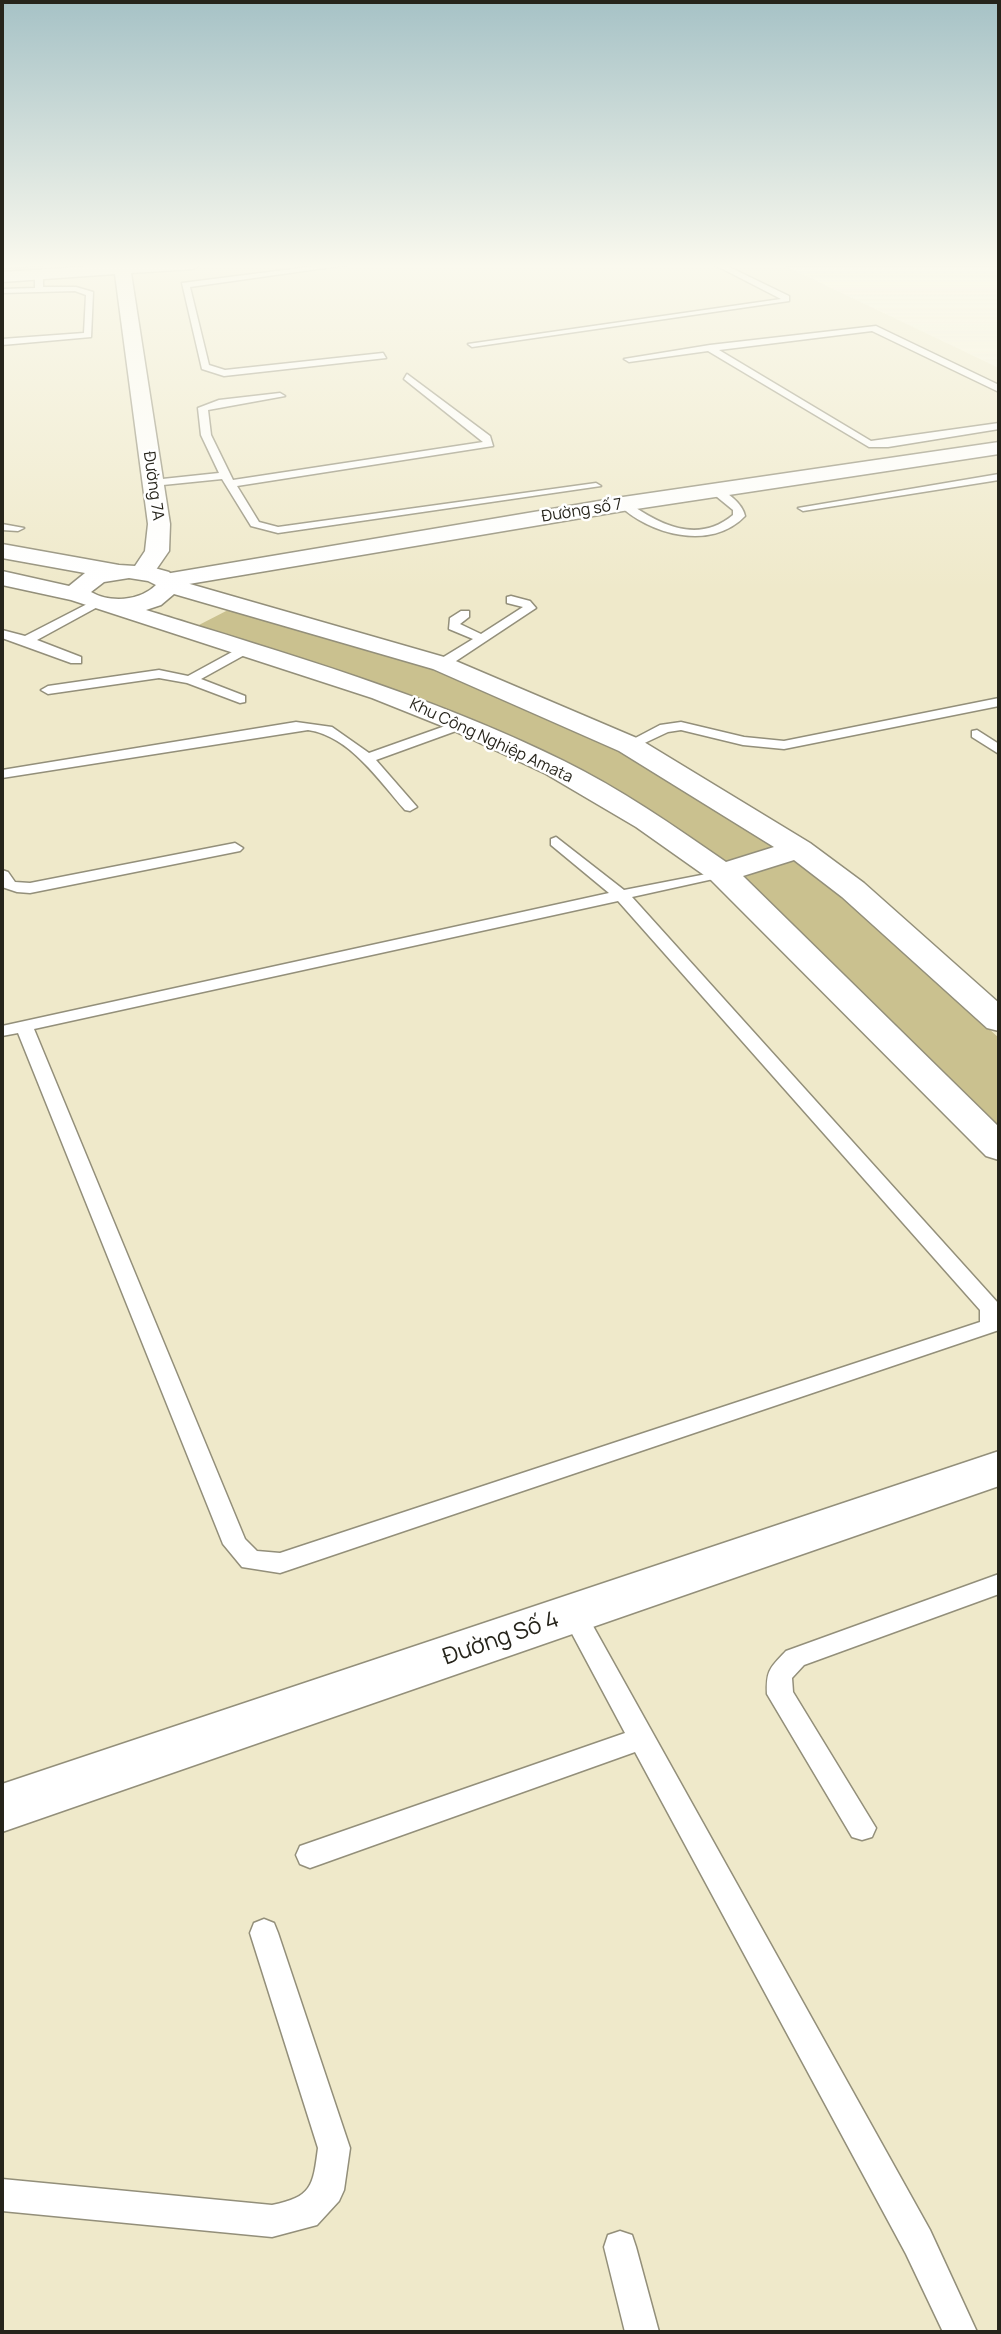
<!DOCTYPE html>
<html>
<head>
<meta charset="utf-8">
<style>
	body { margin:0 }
	#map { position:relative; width:1001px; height:2334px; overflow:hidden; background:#f5f1da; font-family:Manrope,sans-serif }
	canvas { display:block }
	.frame { position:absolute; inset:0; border:4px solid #26241b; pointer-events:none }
</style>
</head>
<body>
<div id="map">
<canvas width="1001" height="2334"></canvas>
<div class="frame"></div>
</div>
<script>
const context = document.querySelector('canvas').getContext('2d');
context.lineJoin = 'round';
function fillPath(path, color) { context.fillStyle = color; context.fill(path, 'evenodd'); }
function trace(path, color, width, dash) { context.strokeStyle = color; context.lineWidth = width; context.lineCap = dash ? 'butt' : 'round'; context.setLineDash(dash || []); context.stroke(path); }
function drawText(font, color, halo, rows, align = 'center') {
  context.font = font + ' Manrope,sans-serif'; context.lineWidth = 5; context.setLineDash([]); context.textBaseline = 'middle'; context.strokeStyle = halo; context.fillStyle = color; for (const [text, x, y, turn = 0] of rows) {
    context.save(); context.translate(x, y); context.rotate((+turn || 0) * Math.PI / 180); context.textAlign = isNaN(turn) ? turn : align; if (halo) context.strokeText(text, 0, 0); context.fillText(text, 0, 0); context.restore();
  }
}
fillPath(new Path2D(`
	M2,264h779l218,104v1964h-997z`), '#efe9ca');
fillPath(new Path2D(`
	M232,608l203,60 184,81 163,100 -53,16 -257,-145 -84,-32 -193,-61z
	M792,857l48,37 159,144v90l-260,-255z`), '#cac18f');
const service = new Path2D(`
	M2,264h56l-56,4z
	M332,264h21l-163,23 19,78 16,5 158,-17 3,5 -162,18 -22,-7 -20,-86z
	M713,264h10l66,32v5l-317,46 -4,-3 313,-45z
	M39,275l4,2v10h33l17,5 -2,45 -89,8v-6l82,-6 2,-38 -11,-4 -73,2v-4l33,-1v-11z
	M876,326l123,59v7l-127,-61 -153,19 152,91 128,-18v6l-111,18h-19l-161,-96 -79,11 -5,-3 86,-14z
	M407,374l83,62 3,10 -256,40 22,36 19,5 318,-44 5,3 -323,47 -27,-7 -29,-47 -69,7 -5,-3 5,-3 66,-7 -18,-38 -3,-27 21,-8 61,-7 5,3 -77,14 3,25 22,45 250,-38 -79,-63z
	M999,474v6l-196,31 -5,-3z
	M711,488c13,-1 32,16 34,28 -34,36 -97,18 -127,-12l9,-2c32,22 70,43 106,13v-5l-22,-18z
	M2,524l22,4 -6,3 -16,-1z
	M511,596l19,5 6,7 -89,59h-10v-6l36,-22 -24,-10 1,-11 11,-7h8v6l-9,7 21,10 42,-27 -16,-4v-6z
	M93,601l10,3 -66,36 44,17v6h-10l-69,-25v-8l23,6z
	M243,646l6,4 -1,3 -47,26 44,17v6l-5,1 -53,-20 -28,-5 -111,16 -7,-4 7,-4 111,-16 29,6z
	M999,698v8l-215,43 -41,-4 -62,-15 -13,2 -34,16 -12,-3 38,-20 21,-3 63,15 40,4z
	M462,720l7,4 -2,3 -91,33 41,47 -7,4 -5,-1c-26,-29 -55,-74 -97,-80l-306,48v-8l294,-48 36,5 37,26z
	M977,730l22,14v10l-27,-17v-6z
	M556,837l68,53 103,-20v6l-95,21 366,406 1,27 -719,243 -38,-6 -19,-23 -205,-511 -16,3v-10l607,-133 -58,-48v-6zM618,901l362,409v12l-700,231 -23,-2 -12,-12 -211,-510z
	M235,843l8,5 -3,3 -210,42 -13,-1 -15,-5v-17l6,2 7,10 15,1z
	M999,1574v20l-195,71 -12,13 1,14 83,136 -4,9 -10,3 -10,-3 -85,-143c-1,-24 3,-26 19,-43z
	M574,1605l9,3 347,622 47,102h-34l-37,-78 -271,-502 -325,116 -10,-4 -4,-9 4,-9 325,-113 -63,-118 3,-7z
	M264,1919l10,4 4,10 72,215 -6,42 -5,11 -22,24 -45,12 -270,-26v-32l270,26c40,-8 41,-19 46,-57l-68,-215 4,-10z
	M620,2231l12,4 4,12 23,85h-34l-21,-85 4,-12z`);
const minor = new Path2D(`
	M127,264h74l-8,5 -62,4 39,251 -1,27 -18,26h-16l-4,-5 14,-21 3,-27 -33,-250 -113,8v-10z
	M999,442v12l-376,57 -458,77 -8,-2 -4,-5 4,-5 8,-2 458,-77z
	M999,1451v35l-997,346v-48z`);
const tertiary = new Path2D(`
	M2,544l117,21 32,2 18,5 7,8 275,79 188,80 171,104 54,40 135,120v28l-12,-3 -145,-131 -48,-37 -51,16 256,251v33l-13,-4 -275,-276 -75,-53 -90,-53 -94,-44 -80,-32 -301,-98 -69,-15v-14l67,15 16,-13 -83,-15zM129,578l19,3 8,4c-16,16 -46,18 -65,7l13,-10zM174,594l259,75 186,82 155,96 -48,15c-52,-36 -105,-73 -162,-101 -134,-66 -276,-107 -418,-151l15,-5z`);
trace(service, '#938f7a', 3);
trace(minor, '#938f7a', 3);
trace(tertiary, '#938f7a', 3);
fillPath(service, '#fff');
fillPath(minor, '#fff');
fillPath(tertiary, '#fff');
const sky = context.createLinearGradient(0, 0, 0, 591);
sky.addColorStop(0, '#a6c2c6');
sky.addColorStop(0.45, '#faf9ee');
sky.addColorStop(1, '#faf9ee00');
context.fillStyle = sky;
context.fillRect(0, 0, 1001, 591);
drawText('16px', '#26241b', '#fff', [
	["Đường 7A",153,486,82],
	["Đường số 7",582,511,-9],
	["Khu Công Nghiệp Amata",491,741,25]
]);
drawText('23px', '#26241b', '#fff', [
	["Đường Số 4",501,1639,-19]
]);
</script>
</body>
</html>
